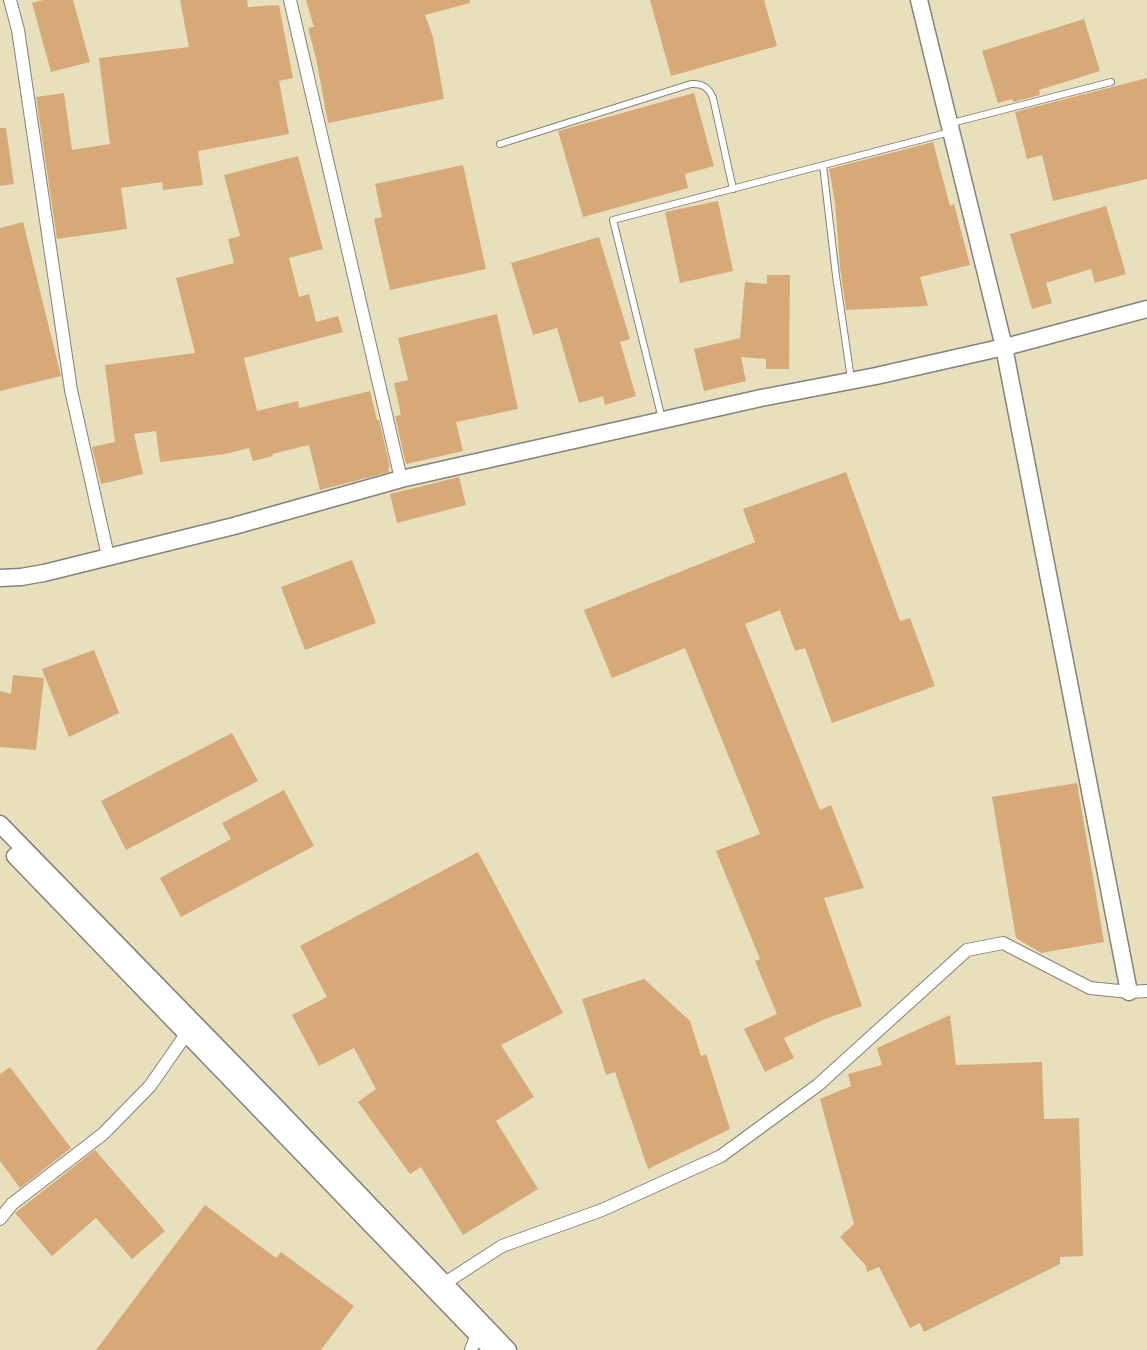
<!DOCTYPE html>
<html>
<head>
<meta charset="utf-8">
<style>
	body { margin:0 }
	canvas { display:block; background:#e8e0bd }
</style>
</head>
<body>
<canvas width="1147" height="1350"></canvas>
<script>
const context = document.querySelector('canvas').getContext('2d');
context.lineJoin = 'round';
function fillPath(path, color) { context.fillStyle = color; context.fill(path, 'evenodd'); }
function trace(path, color, width, dash) { context.strokeStyle = color; context.lineWidth = width; context.lineCap = dash ? 'butt' : 'round'; context.setLineDash(dash || []); context.stroke(path); }
fillPath(new Path2D(`
	M43,0h30l17,62 -39,10 -19,-69z
	M180,0h67l1,7 31,-2 14,73 -14,3 10,53 -91,17 5,34 -40,5 -1,-8 -41,6 6,41 -70,10 -21,-142 28,-4 8,57 38,-6 -11,-86 90,-11z
	M306,0h164v3l-45,12 8,22 11,62 -116,24 -12,-65 -8,-30 6,-1z
	M650,0h114l13,46 -106,30z
	M1084,19l16,52 -61,19 1,5 -27,7 -1,-3 -14,4 -16,-52z
	M1147,78v101l-94,22 -11,-46 -15,4 -12,-47z
	M694,93l20,73 -29,8 3,14 -105,29 -25,-86z
	M0,128h6l8,56 -14,2z
	M933,142l17,64 4,-2 16,61 -50,12 8,29 -82,4 -6,-44 -5,-64 -6,-33z
	M298,156l25,93 -34,9 10,39 10,-3 7,28 22,-6 5,16 -99,26 13,53 41,-10 1,7 71,-17 7,29h2l11,47 -2,1 1,4 -69,18 -11,-45 -37,9 1,2 -20,5 -4,-13 -24,6 -65,8 -4,-31 -22,3 9,40 -42,10 -9,-37 23,-5 -10,-77 90,-12 -19,-75 58,-15 -6,-24 12,-3 -16,-61z
	M463,165l23,104 -96,21 -16,-71 8,-2 -7,-33z
	M718,201l15,70 -53,12 -15,-71z
	M1106,206l20,68 -31,9 -4,-14 -45,14 6,20 -20,6 -22,-75z
	M23,222l38,154 -61,15v-163z
	M599,237l31,102 -10,3 16,54 -31,9 -2,-9 -24,7 -22,-75 -24,7 -22,-72z
	M767,275h23l-1,94h-23v-10l-25,-2 5,24 -42,10 -10,-42 46,-11 5,-56 22,2z
	M497,314l21,95 -62,13 7,29 -57,13 -11,-48 6,-1 -7,-32 14,-3 -10,-42z
	M846,472l54,149 10,-3 25,68 -103,37 -27,-75 -10,3 -15,-41 -35,14 75,186 11,-5 33,83 -40,10 38,108 -37,13 -41,19 10,20 -29,14 -21,-43 33,-15 -22,-53 5,-2 -44,-108 44,-17 -75,-186 -73,30 -28,-68 171,-68 -12,-33z
	M459,477l7,28 -69,18 -7,-29z
	M352,560l24,63 -71,27 -24,-63z
	M94,650l25,63 -50,24 -27,-68z
	M13,675l31,3 -8,72 -36,-3v-56l11,3z
	M232,733l26,48 -132,69 -25,-49z
	M1077,783l27,159 -63,11 -25,-15 -24,-141z
	M284,790l30,56 -133,71 -21,-39 71,-39 -9,-16z
	M478,852l85,161 -62,32 33,52 -38,24 42,68 -75,46 -42,-68 -11,7 -52,-72 18,-13 -22,-41 -35,18 -27,-51 35,-18 -27,-51z
	M644,979l46,42 11,35 5,-2 24,75 -82,40 -33,-97 -9,3 -24,-76z
	M950,1015l6,50 86,-3 2,57 35,-1 4,138 -23,1v7l-136,68 -4,-9 -10,5 -31,-61 -12,5 -1,-6 -26,-29 14,-13 -34,-125 31,-13 -3,-12 34,-9 -5,-17z
	M10,1067l61,81 -51,40 -20,-27v-87z
	M95,1150l70,81 -33,28 -36,-41 -44,38 -37,-43z
	M205,1205l71,53 5,-6 73,54 -33,44h-225z`), '#d7a878');
const lane = new Path2D(`
	M952,123l159,-41
	M500,144l191,-60c12,-1 18,4 22,14l20,91
	M823,165l13,111 15,103
	M662,419l-49,-199 337,-88`);
const street = new Path2D(`
	M10,0l8,30 53,360 37,166
	M290,0l111,479
	M0,1219l12,-15 91,-70 47,-48 37,-53
	M445,1283l57,-37 100,-36 119,-54 97,-71 149,-135 36,-7 87,45 39,4 18,-1
	M471,1350l8,-21`);
const secondary = new Path2D(`
	M919,0l85,347 125,645
	M0,578l21,-1 23,-4 190,-47 167,-47 360,-81 115,-22 137,-31 134,-36
	M0,824l275,282 233,244
	M15,856l477,494`);
trace(lane, '#85817c', 8);
trace(street, '#85817c', 14);
trace(secondary, '#85817c', 19);
trace(lane, '#fff', 6);
trace(street, '#fff', 12);
trace(secondary, '#fff', 16);
</script>
</body>
</html>
